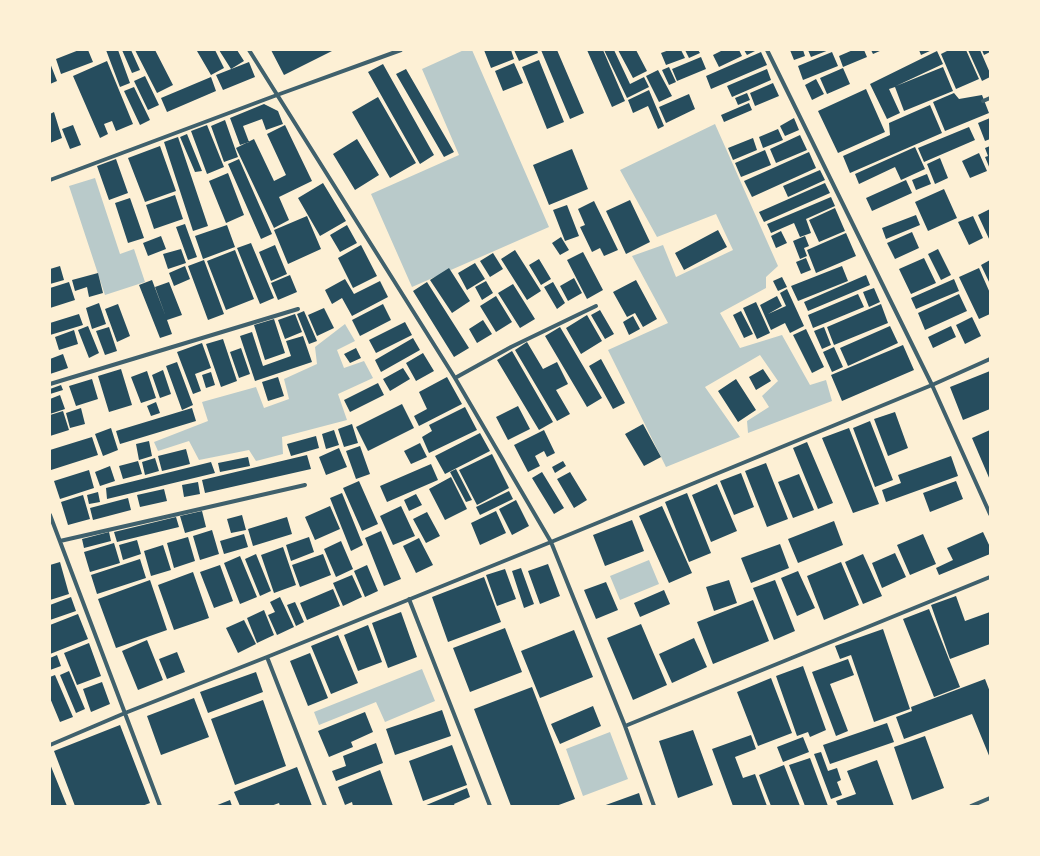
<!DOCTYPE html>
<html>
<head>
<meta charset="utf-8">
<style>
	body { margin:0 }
	#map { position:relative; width:1040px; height:856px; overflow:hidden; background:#fdf0d5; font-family:Roboto,sans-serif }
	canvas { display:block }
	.frame { position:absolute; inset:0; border:51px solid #fdf0d5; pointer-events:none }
</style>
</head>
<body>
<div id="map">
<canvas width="1040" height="856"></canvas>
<div class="frame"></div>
</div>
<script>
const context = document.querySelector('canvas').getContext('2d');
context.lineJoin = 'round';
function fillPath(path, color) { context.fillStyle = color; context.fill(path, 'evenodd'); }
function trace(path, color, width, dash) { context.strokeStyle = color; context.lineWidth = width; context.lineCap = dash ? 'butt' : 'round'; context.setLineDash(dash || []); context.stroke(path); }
fillPath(new Path2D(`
	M464,50h8l77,177 -137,60 -41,-93 88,-39 -37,-86z
	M715,124l63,142 -12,11v11l-46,25 20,35 42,-13 28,50 16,-5 6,21 -84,32 -1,-12 22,-14 -7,-11 16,-15 -18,-26 -55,32 35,50 -74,30 -58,-117 60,-27 -36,-67 31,-11 13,32 57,-27 -17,-36 -59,23 -37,-67z
	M95,178l25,76 14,-5 11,33 -40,13 -36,-109z
	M345,324l10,17 -18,9 7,18 20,-7 9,17 -35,16 9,26 -65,17 1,17 -27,7 -7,-11 -50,10 -10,-19 -31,10 -4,-9 54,-21 -6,-19 54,-15 8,21 25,-9 -5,-20 33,-15 -2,-17z
	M649,560l10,24 -39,16 -10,-24z
	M422,669l13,32 -50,21 -9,-20 -57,23 -5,-13z
	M610,732l18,47 -45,17 -17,-47z`), '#b9caca');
fillPath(new Path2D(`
	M79,50h9l5,12 -32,12 -5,-15z
	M106,50h12l12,33 -10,4z
	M122,50h9l9,20 -8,3z
	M135,50h20l18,35 -16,8z
	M199,50h16l9,18 -13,7 -14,-24z
	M219,50h18l7,11 -13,8z
	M271,50h63l-50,25z
	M484,50h27l3,9 -23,9z
	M514,50h23l1,3 -19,8z
	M541,50h16l27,63 -14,6z
	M587,50h16l22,51 -13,6z
	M604,50h10l16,34 14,-7 5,10 -22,11z
	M618,50h18l11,21 -14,7z
	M669,50h12l4,8 -19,7 -5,-12z
	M685,50h13l2,3 -11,5z
	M723,50h16l3,6 -23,11 -6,-12z
	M744,50h13l-10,5z
	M790,50h13l2,6 -11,4z
	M808,50h21l-18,7z
	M853,50h11l3,7 -24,10 -4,-11z
	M871,50h11l-9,4z
	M919,50h13l-11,5z
	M949,50h17l13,29 -23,10 -15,-35z
	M968,50h12l10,23v4l-8,4z
	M982,50h8v2l-6,3z
	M937,51l6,13 -47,22 47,-19 10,24 -49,20 -9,-24 -6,2 11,24 -13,6 -17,-35z
	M761,52l6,13 -56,24 -5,-13z
	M832,52l6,14 -35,14 -5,-14z
	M701,57l5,12 -29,12 -5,-12z
	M539,60l25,62 -17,7 -25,-62z
	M107,61l26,63 -17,7 -4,-10 -8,3 4,10 -8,4 -27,-62z
	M249,62l6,15 -32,13 -7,-15z
	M50,63l7,18 -7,3z
	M514,63l9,20 -20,8 -8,-20z
	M383,64l51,91 -14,9 -52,-92z
	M669,67l7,15 -7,3 -7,-15z
	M843,68l7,16 -23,10 -7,-16z
	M406,69l48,83 -10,5 -48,-83z
	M767,69l4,11 -39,17 -5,-11z
	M658,70l14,26 -13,6 -13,-26z
	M145,76l14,29 -11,5 -14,-29z
	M211,77l5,14 -49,21 -6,-14z
	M816,79l8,15 -12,6 -7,-15z
	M773,83l6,13 -24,10 -5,-13z
	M134,87l16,33 -10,5 -16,-34z
	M866,89l19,43 -47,21 -20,-42z
	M649,90l15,36 -6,3 -10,-23 -15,7 -5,-13z
	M747,93l3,7 -12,5 -3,-7z
	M954,93l5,6 23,-4 7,18 -44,18 -12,-29z
	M689,94l6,15 -29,14 -7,-16z
	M378,97l38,66 -26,15 -38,-66z
	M749,103l3,7 -28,12 -3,-7z
	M264,104l14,7 5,13 -17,6 -4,-11 -19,7 6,16 -9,3 -10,-27z
	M930,105l12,28 -92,40 -7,-17 47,-21 -1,-12z
	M54,112l8,26 -12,5v-29z
	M794,118l5,12 -14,6 -5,-10z
	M990,118v21l-5,2 -7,-18z
	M225,120l13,37 -14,5 -13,-36z
	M73,125l8,20 -11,4 -8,-20z
	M207,125l17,42 -17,7 -16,-43z
	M285,125l27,56 -33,16 10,23 -15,8 -38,-80 18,-9 20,42 12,-6 -19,-41z
	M969,127l6,13 -51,22 -6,-14z
	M778,129l5,11 -20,8 -4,-11z
	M187,134l15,37 -7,1 -15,-35z
	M800,135l7,15 -31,13 -6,-14z
	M178,137l30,89 -15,5 -29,-89z
	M753,138l4,12 -24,10 -5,-12z
	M357,139l22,36 -24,15 -22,-36z
	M160,146l16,45 -31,11 -17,-44z
	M990,146v23l-5,-12 3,-1 -3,-8z
	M915,147l10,22 -24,11 -6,-13 -36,17 -4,-10z
	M572,149l16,40 -39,16 -16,-40z
	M765,150l6,15 -30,12 -6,-14z
	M809,152l7,16 -64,29 -8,-16z
	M979,153l8,18 -17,7 -8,-17z
	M940,158l8,20 -13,6 -8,-20z
	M116,159l12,34 -19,7 -12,-34z
	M239,159l33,75 -11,5 -33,-75z
	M820,170l5,10 -37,17 -5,-11z
	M228,173l16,42 -18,8 -17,-42z
	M927,174l4,10 -15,6 -4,-10z
	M906,180l6,13 -40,18 -6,-13z
	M323,183l23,38 -26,15 -22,-38z
	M825,183l5,10 -66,29 -5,-10z
	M944,189l13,29 -29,13 -13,-29z
	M175,195l8,24 -29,10 -8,-24z
	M831,197l4,9 -29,13 5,14 -11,4 -6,-14 -23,10 -4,-9z
	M130,198l14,40 -16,5 -13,-40z
	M630,200l20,42 -24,12 -20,-43z
	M594,201l24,49 -14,6 -4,-8 -8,4 -12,-25 5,-2 -7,-16z
	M567,205l12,31 -14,5 -12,-31z
	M835,208l10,23 -26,11 -10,-22z
	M990,209v32l-12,-26z
	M916,215l4,10 -34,14 -4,-11z
	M307,216l14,33 -33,15 -14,-34z
	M973,216l10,22 -14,7 -11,-23z
	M185,224l12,33 -9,3 -12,-33z
	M227,225l8,22 -32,12 -8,-23z
	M347,225l10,18 -17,9 -10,-17z
	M718,230l9,17 -43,23 -9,-17z
	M781,231l6,12 -11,5 -5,-12z
	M912,232l7,16 -24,11 -8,-16z
	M846,233l10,23 -40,17 -9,-23z
	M161,236l5,13 -18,7 -5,-13z
	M805,236l4,10 -5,2 3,8 -7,3 -7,-18z
	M561,237l8,13 -9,5 -8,-12z
	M251,243l23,55 -14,6 -23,-56z
	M275,245l12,29 -16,7 -12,-29z
	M361,245l16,31 -24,12 -15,-30z
	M181,249l5,14 -18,6 -5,-15z
	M938,249l13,26 -10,5 -13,-26z
	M235,250l19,49 -28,11 -19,-49z
	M515,250l26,41 -14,9 -26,-41z
	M583,252l20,38 -16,9 -20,-39z
	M493,253l10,16 -13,8 -10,-16z
	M806,258l5,12 -10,4 -5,-12z
	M924,258l12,25 -25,11 -12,-25z
	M539,259l12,20 -10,6 -12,-20z
	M204,260l20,54 -16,6 -20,-54z
	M990,260v24l-9,-19z
	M475,263l10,16 -18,11 -9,-17z
	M60,266l4,14 -14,4v-15z
	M185,266l5,13 -16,7 -5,-13z
	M842,266l6,15 -50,20 -7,-15z
	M449,268l21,33 -18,12 -22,-33z
	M979,268l11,25v21l-11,5 -20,-42z
	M98,273l5,20 -14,4 -2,-10 -12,4 -3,-11z
	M290,275l7,17 -19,8 -7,-17z
	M866,275l4,10 -62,26 -4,-9z
	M782,277l5,10 -9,4 -5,-10z
	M574,278l8,15 -14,8 -8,-15z
	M345,279l9,15 26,-13 8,16 -36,19 -10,-18 -10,6 -7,-14z
	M954,279l5,12 -43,18 -5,-11z
	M152,280l14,37 -11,-30 14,-5 13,33 -15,5 5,14 -12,4 -21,-53z
	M636,280l21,39 -14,8 -8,-14 -8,4 -14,-25z
	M486,281l7,12 -11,7 -7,-13z
	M69,282l6,18 -25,8v-20z
	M427,282l42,66 -15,9 -41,-66z
	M553,282l12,21 -8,6 -13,-22z
	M513,284l22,35 -15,9 -22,-35z
	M874,288l6,14 -11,5 -6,-15z
	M787,289l17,37 -14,7 -5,-10 -14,7 -11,-25 17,-9 5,10 -14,8 18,-8 -6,-13z
	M858,294l6,13 -51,21 -5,-13z
	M959,294l8,17 -42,19 -7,-17z
	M496,296l16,26 -16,10 -16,-26z
	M756,302l14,31 -13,6 -14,-31z
	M99,303l7,21 -14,5 -6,-21z
	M118,304l12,32 -13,6 -12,-33z
	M383,304l8,16 -31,16 -8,-16z
	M881,304l7,19 -54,22 -7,-18z
	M324,308l10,20 -17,8 -9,-21z
	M600,310l14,24 -9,5 -14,-24z
	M304,311l13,30 -8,3 -12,-30z
	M741,311l12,23 -9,4 -11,-23z
	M79,314l4,11 -33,10v-12z
	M295,314l7,18 -17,7 -7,-19z
	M587,315l15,26 -21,13 -15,-26z
	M633,316l7,13 -11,6 -6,-13z
	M972,317l9,19 -16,8 -9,-19z
	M274,319l11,34 -20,7 -11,-35z
	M483,320l9,14 -15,9 -8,-14z
	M405,322l7,13 -36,18 -7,-13z
	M88,326l11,27 -10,5 -11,-28z
	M890,326l8,17 -50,23 -8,-18z
	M951,326l5,11 -23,11 -5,-11z
	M109,327l8,24 -12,4 -9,-24z
	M560,327l42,71 -15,9 -42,-71z
	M824,327l7,18 -9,4 -8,-18z
	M806,329l18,38 -12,6 -19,-38z
	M74,330l4,14 -19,6 -4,-13z
	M252,332l11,34 28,-10 -5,-15 17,-5 9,26 -57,19 -15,-45z
	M413,338l7,12 -39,22 -6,-12z
	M223,339l14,42 -16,6 -15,-43z
	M527,342l16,27 14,-7 11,22 -12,6 14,24 -13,7 -42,-71z
	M202,343l9,25 -16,6 6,17 -8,3 -16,-42z
	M903,345l11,25 -72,31 -11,-26z
	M834,347l9,20 -11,5 -9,-20z
	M241,348l9,26 -11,4 -9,-26z
	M356,348l5,10 -11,5 -6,-9z
	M512,351l41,71 -14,8 -42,-70z
	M423,353l11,18 -18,10 -10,-18z
	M63,354l5,14 -18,6v-15z
	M601,359l24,44 -12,6 -24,-43z
	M177,362l16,43 -11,5 -16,-44z
	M403,368l7,11 -20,12 -7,-12z
	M121,369l11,36 -23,7 -11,-36z
	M763,369l8,12 -15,9 -7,-13z
	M163,370l8,24 -11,4 -8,-23z
	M147,371l9,27 -15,5 -10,-26z
	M990,371v38l-27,11 -13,-33z
	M211,372l4,13 -9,3 -4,-13z
	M278,377l6,19 -16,5 -6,-19z
	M447,377l15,27 -43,22 -5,-10 13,-7 -8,-17z
	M92,379l6,20 -22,7 -7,-20z
	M736,379l20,31 -18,12 -20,-31z
	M378,383l6,12 -34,17 -6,-12z
	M61,385l2,5 -13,4v-5z
	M60,395l5,14 -15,5v-15z
	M156,402l4,11 -9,3 -4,-10z
	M402,404l12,24 -46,23 -12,-24z
	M518,406l12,23 -22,11 -12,-23z
	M465,407l12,23 -48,23 -7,-16 10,-6 -3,-6z
	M81,408l4,16 -15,4 -4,-15z
	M192,408l4,13 -76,23 -4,-13z
	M63,411l6,19 -19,6v-21z
	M895,412l13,36 -20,8 -14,-37z
	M870,421l23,59 -18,7 -22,-59z
	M352,424l6,19 -14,4 -6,-18z
	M643,424l18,33 -17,9 -19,-32z
	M111,428l7,22 -15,6 -8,-22z
	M849,428l30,76 -26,9 -31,-75z
	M334,430l5,15 -13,4 -4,-15z
	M544,430l11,23 -8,4 -3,-6 -9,5 5,10 -12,6 -14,-27z
	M990,430v50l-18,-42z
	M480,433l10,18 -45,23 -10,-18z
	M316,436l3,12 -28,8 -4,-12z
	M92,437l6,18 -47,15 -1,-4v-16z
	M149,441l3,15 -13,4 -3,-16z
	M807,442l26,61 -15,6 -25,-61z
	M420,443l7,14 -16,7 -7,-13z
	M360,446l10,28 -14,5 -10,-28z
	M339,448l8,19 -21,8 -7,-18z
	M186,449l4,15 -28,7 -4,-15z
	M492,454l17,34 -32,17 -18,-35z
	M307,455l4,14 -106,24 -3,-13z
	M951,456l7,20 -72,26 -4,-12 19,-7 -3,-8z
	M248,457l2,9 -30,6 -2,-9z
	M155,458l4,13 -14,4 -3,-13z
	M138,461l4,13 -19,5 -4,-13z
	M563,461l3,5 -11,7 -3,-6z
	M211,462l4,11 -108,26 -1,-11z
	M766,463l22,56 -21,8 -22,-56z
	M431,464l7,16 -51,22 -7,-16z
	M110,466l5,15 -15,5 -5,-14z
	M456,469l16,31 -6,2 -16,-30z
	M89,470l5,18 -34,11 -6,-18z
	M542,472l22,36 -10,6 -22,-36z
	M570,472l17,28 -13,8 -17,-29z
	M741,473l13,34 -20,8 -14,-34z
	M799,474l15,36 -21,8 -15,-36z
	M451,477l16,32 -22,11 -16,-31z
	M359,481l19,43 -16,7 -19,-43z
	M956,481l7,18 -33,13 -7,-19z
	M198,482l2,12 -16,3 -2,-12z
	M717,484l20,47 -26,11 -19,-47z
	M164,489l3,12 -27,6 -3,-12z
	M509,491l4,8 -33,16 -4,-8z
	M98,492l2,10 -11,2 -2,-9z
	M342,493l21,52 -12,6 -21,-53z
	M687,493l24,60 -22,9 -24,-60z
	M416,494l6,11 -13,6 -5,-11z
	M83,495l7,24 -22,6 -7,-23z
	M128,498l3,12 -38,10 -3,-12z
	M516,500l13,26 -17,9 -13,-26z
	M330,506l10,23 -25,11 -10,-23z
	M401,506l14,30 -22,9 -13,-29z
	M662,506l30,67 -23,10 -30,-67z
	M202,511l4,16 -21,6 -5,-17z
	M496,511l10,22 -26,12 -9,-22z
	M427,512l13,24 -14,7 -13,-24z
	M242,515l4,15 -15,3 -4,-14z
	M176,517l3,10 -62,15 -3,-10z
	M287,517l5,17 -39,12 -5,-17z
	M632,520l12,31 -39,15 -12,-31z
	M834,521l9,24 -45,18 -10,-24z
	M212,530l7,24 -19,6 -7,-24z
	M381,531l20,48 -17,7 -19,-48z
	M109,532l2,9 -27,7 -2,-9z
	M983,532l7,15v7l-51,21 -3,-7 17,-8 -6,-12z
	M244,534l4,13 -24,7 -4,-13z
	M923,534l13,30 -26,11 -13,-30z
	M188,537l7,24 -21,7 -7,-25z
	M309,537l5,15 -23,9 -5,-16z
	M419,538l14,27 -17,8 -13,-27z
	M137,540l4,14 -18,6 -4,-15z
	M341,541l12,28 -17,8 -12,-28z
	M114,543l6,20 -30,9 -6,-20z
	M780,544l9,24 -38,15 -10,-25z
	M163,545l8,25 -20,6 -7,-25z
	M283,547l13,38 -22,8 -13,-38z
	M895,553l11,24 -24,11 -10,-25z
	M256,554l15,37 -11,5 -15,-37z
	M323,554l8,21 -31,12 -8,-22z
	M863,554l19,42 -19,8 -18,-42z
	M240,556l17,41 -17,7 -16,-41z
	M140,559l6,19 -49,16 -6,-19z
	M60,562l9,32 -19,6v-35z
	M841,562l18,43 -35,15 -17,-44z
	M548,564l12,32 -20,8 -12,-33z
	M220,565l13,36 -19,7 -14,-36z
	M367,565l11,26 -13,6 -11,-26z
	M521,568l13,36 -10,4 -12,-37z
	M505,569l11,30 -19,7 -11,-31z
	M798,571l17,37 -18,8 -16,-38z
	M193,572l16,46 -35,12 -16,-45z
	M352,575l10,22 -19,9 -10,-23z
	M484,577l17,45 -53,20 -16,-45z
	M150,580l17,50 -51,18 -18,-49z
	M729,580l8,23 -23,8 -8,-24z
	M775,580l20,51 -21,9 -21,-52z
	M606,582l12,28 -22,9 -12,-29z
	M333,589l7,17 -33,14 -7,-17z
	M664,590l6,14 -30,13 -6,-14z
	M956,596l9,25 25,-9v32l-40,15 -19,-54z
	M71,597l5,14 -26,9v-15z
	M280,597l14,30 -17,8 -9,-20 7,-3 -5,-10z
	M753,600l16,41 -56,23 -16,-42z
	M295,602l9,20 -8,4 -9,-21z
	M929,609l31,78 -26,10 -31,-78z
	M264,610l10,25 -17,8 -10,-25z
	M401,612l16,45 -29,11 -16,-45z
	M78,614l10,25 -38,15v-29z
	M244,620l12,24 -18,9 -12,-25z
	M641,624l26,61 -34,15 -26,-62z
	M368,625l14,37 -24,9 -14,-36z
	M505,628l17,44 -52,20 -17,-44z
	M883,629l27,80 -36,13 -23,-67 -11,4 -5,-13z
	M574,630l19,47 -53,21 -19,-47z
	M338,635l20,48 -27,11 -20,-48z
	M694,638l13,29 -35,16 -13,-29z
	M147,640l16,40 -25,10 -16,-39z
	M89,643l12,33 -24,9 -13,-32z
	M177,652l8,20 -18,7 -8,-20z
	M310,653l18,45 -20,8 -18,-45z
	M57,655l4,11 -11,4v-12z
	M848,659l6,16 -24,9 18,47 -12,5 -24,-64z
	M803,666l23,64 -16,7 -2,-5 -11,4 -21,-60z
	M69,671l16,38 -9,4 -16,-38z
	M256,672l7,20 -55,21 -8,-21z
	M55,675l18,42 -13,5 -10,-24v-21z
	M771,678l21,55 -34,13 -21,-54z
	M985,679l5,13v66l-18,-44 -68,25 -8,-22 16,-6 -1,-4z
	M102,682l8,22 -19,8 -8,-23z
	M532,687l43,112 -19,7h-45l-37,-97z
	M194,698l15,39 -48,18 -14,-39z
	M263,700l23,66 -51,19 -24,-66z
	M593,706l8,20 -41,18 -9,-20z
	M442,710l9,26 -56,19 -9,-26z
	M365,712l8,20 -22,10 2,5 -24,10 -11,-26z
	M887,723l7,19 -64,22 -7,-19z
	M120,725l30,78 -8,3h-67l-21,-55z
	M693,730l20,55 -35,13 -19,-57z
	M751,735l5,14 -21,8 8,21 12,-4 12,32h-34l-21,-57z
	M925,736l19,52 -32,12 -18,-53z
	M803,737l6,15 -26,10 -6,-15z
	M376,743l7,20 -47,18 -4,-10 14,-5 -3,-10z
	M452,745l15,40 -44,16 -14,-40z
	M821,752l7,19 9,-3 4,12 -4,2 5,13 -11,4 -17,-45z
	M810,758l18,48h-23l-16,-41z
	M877,760l17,46h-56l-2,-5 20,-7 -9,-23z
	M50,764l17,42h-17z
	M784,765l16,41h-29l-12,-31z
	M297,767l15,39h-32l-1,-3 -8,3h-31l-6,-14z
	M380,770l13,36h-40l-1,-4 -7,3 -7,-18z
	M467,788l3,9 -16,7 1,2h-31z
	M639,793l4,13h-40z
	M230,800l2,6h-17z`), '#264d5e');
trace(new Path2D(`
	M249,50l206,328 96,164 74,184 29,80
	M767,50l165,335 58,129
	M983,101l7,-3
	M50,180l227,-85 124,-45
	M455,378l56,-31 85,-41
	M50,384l248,-75
	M50,515l110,291
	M60,541l245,-56
	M409,599l81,207
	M267,657l58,149
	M625,726l365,-149
	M50,745l75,-32 142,-56 284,-115 381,-157 58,-26
	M971,806l19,-8`), '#3f606c', 4);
</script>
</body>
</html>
